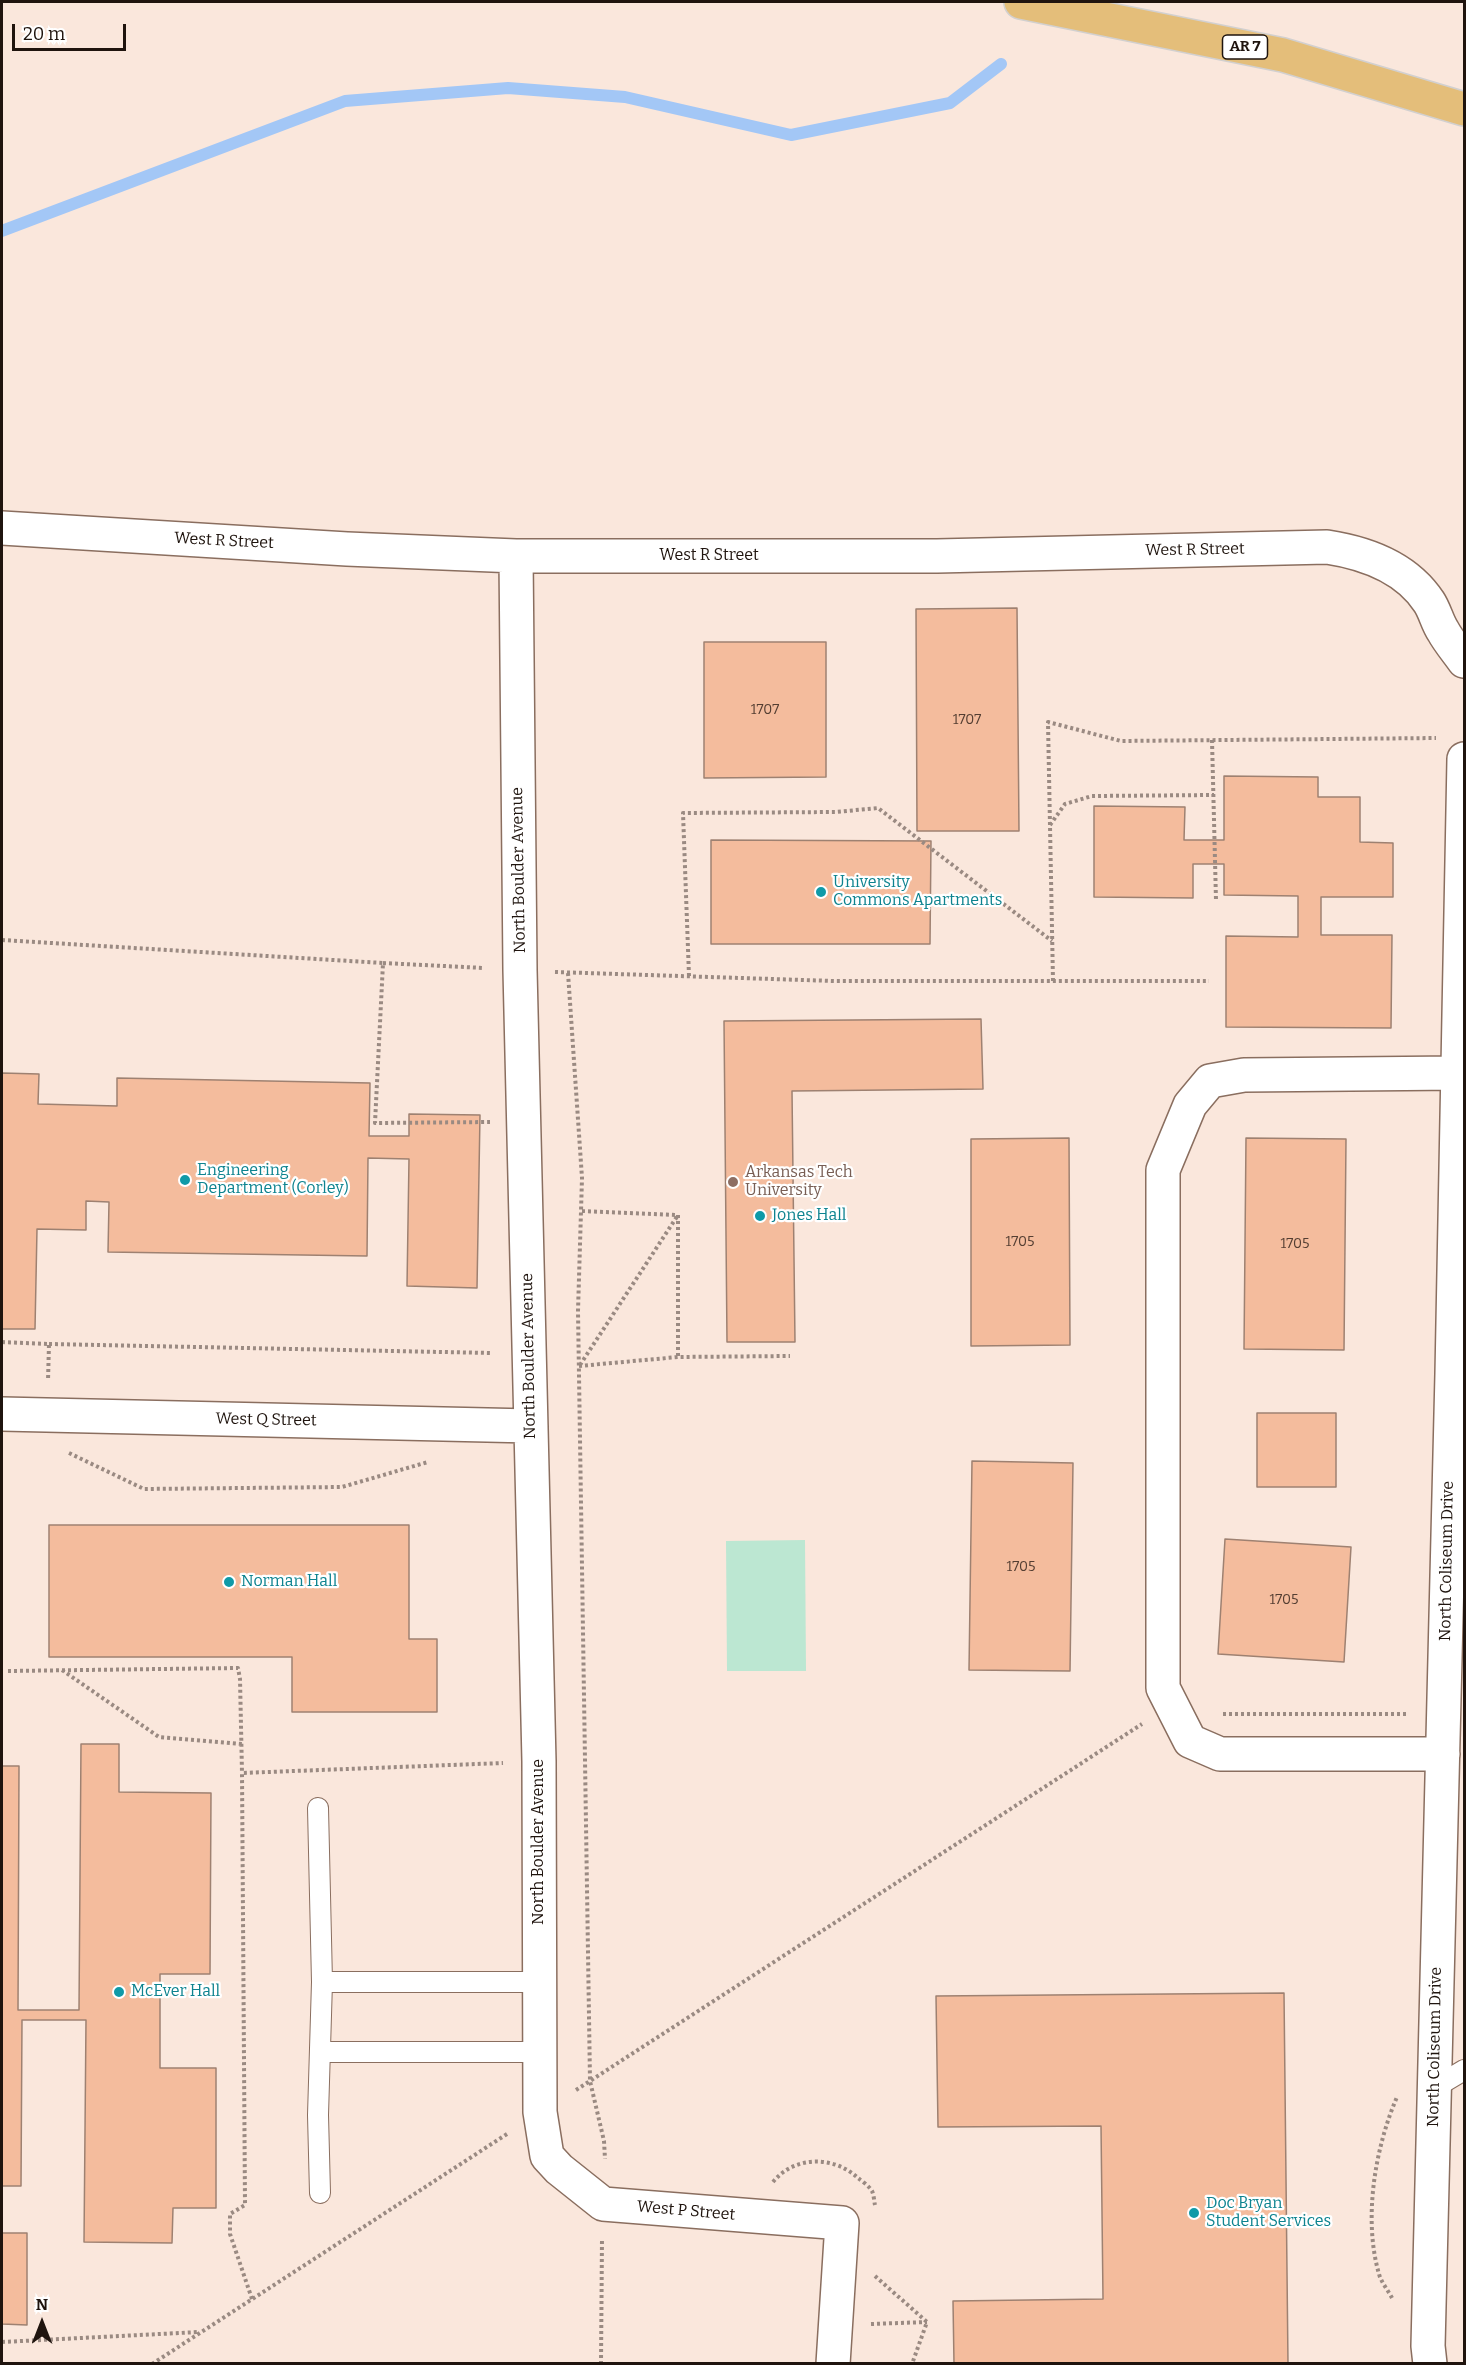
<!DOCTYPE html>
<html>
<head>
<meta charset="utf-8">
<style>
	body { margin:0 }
	#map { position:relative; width:1466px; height:2365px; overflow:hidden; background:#fae7dc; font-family:Bitter,serif }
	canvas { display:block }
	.frame { position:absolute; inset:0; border:3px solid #1f140e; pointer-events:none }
	.north { position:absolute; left:12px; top:2293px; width:60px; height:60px; -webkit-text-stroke:4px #fff; paint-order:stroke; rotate:0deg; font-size:16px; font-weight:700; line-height:24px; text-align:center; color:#1f140e }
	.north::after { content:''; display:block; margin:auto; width:21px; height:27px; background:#1f140e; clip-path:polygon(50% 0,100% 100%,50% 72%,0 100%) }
	.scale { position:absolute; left:12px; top:24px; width:114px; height:27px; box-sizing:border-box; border:3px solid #1f140e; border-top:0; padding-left:8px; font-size:18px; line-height:21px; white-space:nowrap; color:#1f140e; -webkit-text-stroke:4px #fff; paint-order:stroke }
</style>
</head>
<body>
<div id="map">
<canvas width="1466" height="2365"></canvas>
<div class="frame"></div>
<div class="north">N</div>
<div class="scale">20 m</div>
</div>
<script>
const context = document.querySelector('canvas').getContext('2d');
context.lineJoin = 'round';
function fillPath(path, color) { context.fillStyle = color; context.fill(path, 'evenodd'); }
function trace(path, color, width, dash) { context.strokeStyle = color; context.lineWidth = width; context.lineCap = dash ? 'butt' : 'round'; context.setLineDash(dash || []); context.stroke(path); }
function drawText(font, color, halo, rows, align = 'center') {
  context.font = font + ' Bitter,serif'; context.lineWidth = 4.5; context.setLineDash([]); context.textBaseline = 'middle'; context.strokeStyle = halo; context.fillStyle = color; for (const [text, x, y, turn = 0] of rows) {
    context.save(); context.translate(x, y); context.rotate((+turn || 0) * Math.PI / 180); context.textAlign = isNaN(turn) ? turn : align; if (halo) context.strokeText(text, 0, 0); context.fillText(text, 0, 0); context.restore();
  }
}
fillPath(new Path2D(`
	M805,1540l1,131h-79l-1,-130z`), '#bce7d2');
trace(new Path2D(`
	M2,231l343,-130 163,-13 117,9 166,38 159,-32 51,-39`), '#a3c7f6', 12);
const building = new Path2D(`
	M1017,608l2,223h-102l-1,-222z
	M704,642h122v135l-122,1z
	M1224,776l94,1v20h42v45l33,1v54h-72v38h71l-1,93 -165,-1v-91l72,1v-41l-74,-1v-31h-31v34l-99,-1v-91l91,1 -1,33h40z
	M711,840l220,1 -1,103h-219z
	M981,1019l2,70 -191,2 3,251h-68l-3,-321z
	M2,1073l37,1 -1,30 79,2v-28l253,5 -1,53h40v-22l71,1 -3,173 -70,-2 2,-127 -41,-1 -1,98 -259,-4 1,-50 -23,-1v29l-49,-1 -2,100h-33z
	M1069,1138l1,207 -99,1v-207z
	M1246,1138l100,1 -2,211 -100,-1z
	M1257,1413h79v74h-79z
	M972,1461l101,2 -3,208 -101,-1z
	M49,1525h360v114h28v73h-145v-55h-243z
	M1225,1539l126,8 -7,115 -126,-8z
	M81,1744h38v48l92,1 -1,181h-50v94h56v140h-43l-1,35 -88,-1 2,-222h-64l-1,166h-19v-420h17l-1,244h61z
	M1284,1993l4,371h-334l-1,-63 150,-2 -2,-173 -163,1 -2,-131z
	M2,2233h25v92l-25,-1z`);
fillPath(building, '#f4bc9d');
trace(building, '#9e8171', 1.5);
const service = new Path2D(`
	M318,1808l4,174 -4,133 2,78
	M322,1982h217
	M320,2052h220
	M1434,2088l30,-18`);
const minor = new Path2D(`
	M2,528l345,21 169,7h421l390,-9c39,6 79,20 102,55 6,9 8,20 14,29 6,11 14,20 21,30
	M516,556l4,414 19,791 1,351 7,44 12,13 44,35 239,19 -9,141
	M2,1414l529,12
	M1443,1754h-223l-30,-13 -27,-53v-518l27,-65 20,-24 34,-6 214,-2
	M1430,2364l-2,-18 24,-972 12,-615`);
const trunk = new Path2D(`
	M1021,2l262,53 181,54`);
trace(service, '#8a6e5f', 22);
trace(minor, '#8a6e5f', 36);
trace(trunk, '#d2d0cf', 36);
trace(new Path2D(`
	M1212,740l4,160
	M1050,825l15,-21 27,-8 122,-1
	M2,940l381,23 -8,160 115,-1
	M383,963l101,5
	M555,972l279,9h375
	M568,973l14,205 -4,133 12,770 14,60 1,18
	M689,976l-6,-163 153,-1 42,-4 174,133
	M1053,981l-5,-259 73,19 315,-3
	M582,1211l95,4
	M678,1215v142
	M2,1342l47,2 -1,37
	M49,1344l442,9
	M580,1365l98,-150
	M579,1366l99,-9 112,-1
	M69,1453l75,36 198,-2 86,-25
	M62,1670l97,67 83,7
	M8,1671l230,-3 2,11 2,94
	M1223,1714h184
	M576,2090l566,-366
	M773,2182c21,-26 60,-27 85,-4 4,3 11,8 14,13 2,4 2,10 3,14
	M875,2276l52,46 -15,42
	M1392,2298c-4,-8 -11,-16 -13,-24 -16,-55 -4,-126 18,-177
	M252,2299l-22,-65v-20l15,-9 -3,-432 261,-10
	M871,2324l56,-2
	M2,2342l197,-10
	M152,2364l355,-230
	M601,2364l1,-126`), '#9a8a82', 4, [3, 3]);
trace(service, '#fff', 20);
trace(minor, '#fff', 33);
trace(trunk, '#e4be7a', 33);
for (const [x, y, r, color] of [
	[821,892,6,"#0f9aa8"],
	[185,1180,6,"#0f9aa8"],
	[733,1182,6,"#8d6e63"],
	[760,1216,6,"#0f9aa8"],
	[229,1582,6,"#0f9aa8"],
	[119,1992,6,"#0f9aa8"],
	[1194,2213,6,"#0f9aa8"]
]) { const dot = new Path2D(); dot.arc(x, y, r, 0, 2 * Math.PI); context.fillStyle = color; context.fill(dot); trace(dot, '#fff', 2); }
drawText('14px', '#543e32', null, [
	["1707",765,710],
	["1707",967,720],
	["1705",1020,1242],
	["1705",1295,1244],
	["1705",1021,1567],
	["1705",1284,1600]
]);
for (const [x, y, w] of [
	[1245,47,45]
]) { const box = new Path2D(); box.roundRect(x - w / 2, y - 12, w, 24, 4.5); context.fillStyle = '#fff'; context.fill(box); trace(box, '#1f140e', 1.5); }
drawText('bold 15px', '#1f140e', null, [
	["AR 7",1245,47]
]);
drawText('16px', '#1f140e', '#fff', [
	["West R Street",224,541,3],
	["West R Street",1195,550,-1],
	["West R Street",709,556],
	["North Boulder Avenue",519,870,-91],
	["North Boulder Avenue",529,1356,-91],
	["West Q Street",266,1420,1],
	["North Coliseum Drive",1447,1561,-89],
	["North Boulder Avenue",539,1842,-90],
	["North Coliseum Drive",1435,2047,-89],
	["West P Street",686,2211,5]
]);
drawText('16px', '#0d838f', '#fff', [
	["University",833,883],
	["Commons Apartments",833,901],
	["Engineering",197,1171],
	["Department (Corley)",197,1189],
	["Jones Hall",772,1216],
	["Norman Hall",241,1582],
	["McEver Hall",131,1992],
	["Doc Bryan",1206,2204],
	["Student Services",1206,2222]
], 'left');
drawText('16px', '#785e54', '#fff', [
	["Arkansas Tech",745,1173],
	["University",745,1191]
], 'left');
</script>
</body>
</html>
